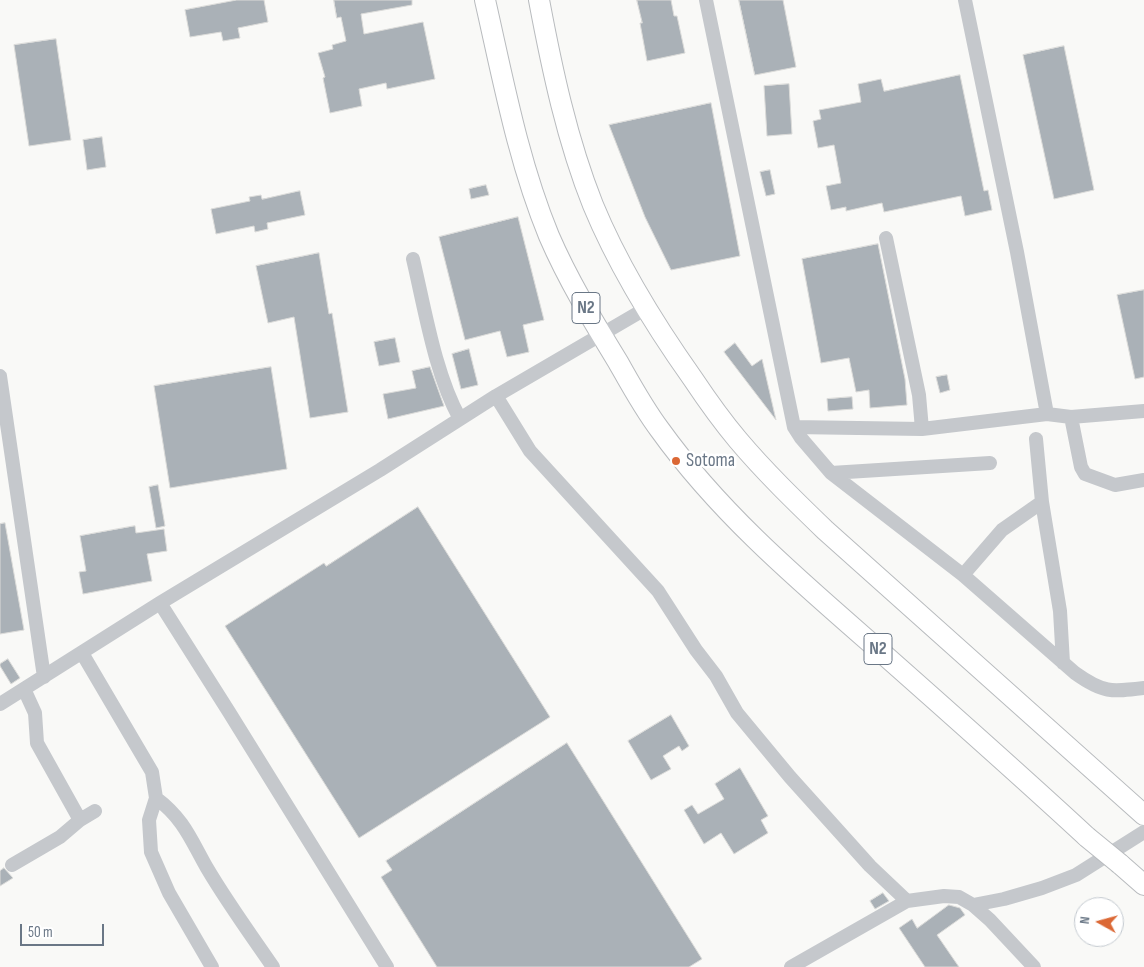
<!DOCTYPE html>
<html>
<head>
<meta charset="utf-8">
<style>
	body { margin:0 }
	#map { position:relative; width:1144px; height:967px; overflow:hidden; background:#f9f9f7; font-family:"Sofia Sans Condensed",sans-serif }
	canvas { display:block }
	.north { position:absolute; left:1074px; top:897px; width:50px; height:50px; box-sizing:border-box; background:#fff; border:1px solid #c3c9cf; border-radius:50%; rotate:277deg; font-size:14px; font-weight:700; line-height:20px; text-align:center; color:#6a7786 }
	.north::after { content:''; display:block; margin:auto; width:18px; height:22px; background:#db6835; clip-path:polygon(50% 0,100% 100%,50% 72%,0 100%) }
	.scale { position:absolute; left:20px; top:924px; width:84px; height:22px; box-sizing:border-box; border:2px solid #6a7786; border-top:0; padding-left:6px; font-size:15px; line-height:18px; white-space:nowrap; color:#6a7786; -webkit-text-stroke:4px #fff; paint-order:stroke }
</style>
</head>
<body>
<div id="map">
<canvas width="1144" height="967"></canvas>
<div class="north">N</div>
<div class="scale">50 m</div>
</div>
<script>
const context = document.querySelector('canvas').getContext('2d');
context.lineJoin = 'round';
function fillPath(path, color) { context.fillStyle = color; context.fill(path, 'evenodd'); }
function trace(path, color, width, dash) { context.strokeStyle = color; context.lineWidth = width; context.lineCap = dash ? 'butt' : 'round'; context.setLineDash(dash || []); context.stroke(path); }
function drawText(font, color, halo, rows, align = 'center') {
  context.font = font + ' "Sofia Sans Condensed",sans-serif'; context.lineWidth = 5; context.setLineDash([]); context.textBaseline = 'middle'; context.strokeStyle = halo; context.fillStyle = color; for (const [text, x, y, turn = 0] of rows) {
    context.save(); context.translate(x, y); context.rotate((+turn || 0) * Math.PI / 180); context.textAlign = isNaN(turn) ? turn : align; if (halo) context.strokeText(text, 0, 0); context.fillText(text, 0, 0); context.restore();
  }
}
const building = new Path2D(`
	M237,0h27l4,22 -30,6 2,10 -17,3 -2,-9 -31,5 -5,-27z
	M334,0h78v5l-51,9 3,20 59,-12 12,57 -48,10 -1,-6 -27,6 3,17 -32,7 -7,-35 2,-1 -7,-24 15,-4 -1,-4 14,-4 -5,-24 -4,1z
	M637,0h34l3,16h3l8,37 -38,8 -7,-38h2z
	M739,0h44l13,67 -41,8z
	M56,39l15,101 -42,6 -15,-101z
	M1064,46l30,144 -40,9 -31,-144z
	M960,75l24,116 4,-1 4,20 -27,6 -4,-20 -77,16 -2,-9 -36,8v-4l-15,3 -5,-24 15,-3 -7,-38 -16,3 -5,-27 8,-2 -2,-9 42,-8 -3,-18 23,-5 3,12z
	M789,84l3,50 -25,2 -3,-50z
	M711,103l29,153 -69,14 -26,-53 -36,-92z
	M102,137l4,30 -19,3 -4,-30z
	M770,170l5,24 -9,2 -6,-24z
	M486,185l3,10 -18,4 -2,-10z
	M300,191l5,24 -38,8 1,6 -13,3 -1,-6 -38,8 -5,-25 39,-8 -1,-4 12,-2 1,4z
	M518,217l26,103 -21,5 6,27 -22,5 -7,-26 -35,9 -26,-103z
	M878,244l27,135 2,26 -37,3 -1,-18 -13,2 -7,-34 -28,5 -19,-104z
	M319,253l10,61 3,-1 16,99 -38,6 -16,-101 -26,6 -12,-57z
	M1144,290v87l-9,2 -18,-84z
	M395,338l5,24 -21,4 -5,-24z
	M735,343l17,23 10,-7 14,61 -52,-68z
	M469,349l9,36 -17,4 -9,-35z
	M271,367l16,102 -117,19 -16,-102z
	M430,367l14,39 -56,13 -5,-25 33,-6 -4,-17z
	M947,375l3,15 -10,3 -4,-16z
	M852,397l1,12 -25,2 -1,-12z
	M158,485l7,41 -9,2 -7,-41z
	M418,507l132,210 -191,121 -134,-212 99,-63 2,3z
	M5,523l19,107 -24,4v-110z
	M135,526l1,7 28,-4 3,22 -20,3 5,27 -69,13 -4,-22 7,-1 -6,-35z
	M8,659l12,19 -9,6 -11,-18v-2z
	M671,715l18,31 -7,5 -3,-5 -16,10 8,13 -20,11 -23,-39z
	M567,743l135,216 -13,8h-252l-56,-90 11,-7 -6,-9z
	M740,768l28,48 -7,4 7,13 -34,21 -13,-21 -17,11 -20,-34 8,-5 6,9 26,-15 -9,-15z
	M4,868l9,10 -13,8v-15z
	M883,893l6,8 -14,8 -5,-8z
	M949,905l11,3 5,7 -28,20 22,32h-34l-26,-39 13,-9 5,9z`);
fillPath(building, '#aab1b7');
trace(building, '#dbdbd9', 1);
const highway = new Path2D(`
	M485,0c18,79 33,161 64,236 19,44 44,85 69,126 13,23 26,47 42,68 61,85 142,153 221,222 69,61 138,122 206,185
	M539,0c13,69 28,140 54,205 26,63 61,119 100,174 14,21 29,42 45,61 27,32 57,61 87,90l319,285
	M1120,864l24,21`);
trace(highway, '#b8bbbe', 22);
trace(new Path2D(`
	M706,0l88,427 7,11 30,35 132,102 112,98c28,20 36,19 69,15
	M965,0l52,252 30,162
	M886,238l33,157 3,34
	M413,259c12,51 22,115 47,160
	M0,376l44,301
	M496,396l34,55 128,140 38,59 20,26 21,37 53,64 80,89 37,35
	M1071,417l10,50 4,7 30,11 29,-5
	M794,427l128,2 125,-15 24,3 73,-6
	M1036,439l6,63 18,109 3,52
	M831,473l159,-10
	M963,575l39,-45 40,-28
	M160,603l69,109 158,255
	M82,653l70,119 4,26
	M24,689l11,24 2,30 43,77
	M0,704l160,-101 220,-133 116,-74 149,-87
	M12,865l48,-28 20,-17 15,-9
	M973,905l17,15 44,47
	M212,967l-43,-74 -18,-41 -2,-32 7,-22c28,21 35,42 51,70 20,34 44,67 66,99
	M791,967l116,-66 37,-5 15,1 14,8 31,-6 38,-11 34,-13 68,-43`), '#c5c8cc', 14);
trace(highway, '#fff', 20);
const highwayBridge = new Path2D(`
	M1087,837l33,27`);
trace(highwayBridge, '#b8bbbe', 22, []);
trace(highwayBridge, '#fff', 20);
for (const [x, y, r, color] of [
	[676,461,5,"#db6835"]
]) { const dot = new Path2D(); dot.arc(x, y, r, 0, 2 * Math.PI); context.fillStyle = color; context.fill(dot); trace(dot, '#fff', 2); }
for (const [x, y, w] of [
	[586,308,28],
	[878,649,28]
]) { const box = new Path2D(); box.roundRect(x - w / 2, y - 15.5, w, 31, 4); context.fillStyle = '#fff'; context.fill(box); trace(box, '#6a7786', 1); }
drawText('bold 18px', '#6a7786', null, [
	["N2",586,308],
	["N2",878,649]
]);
drawText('19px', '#6a7786', '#fff', [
	["Sotoma",686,461]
], 'left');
</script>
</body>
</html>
